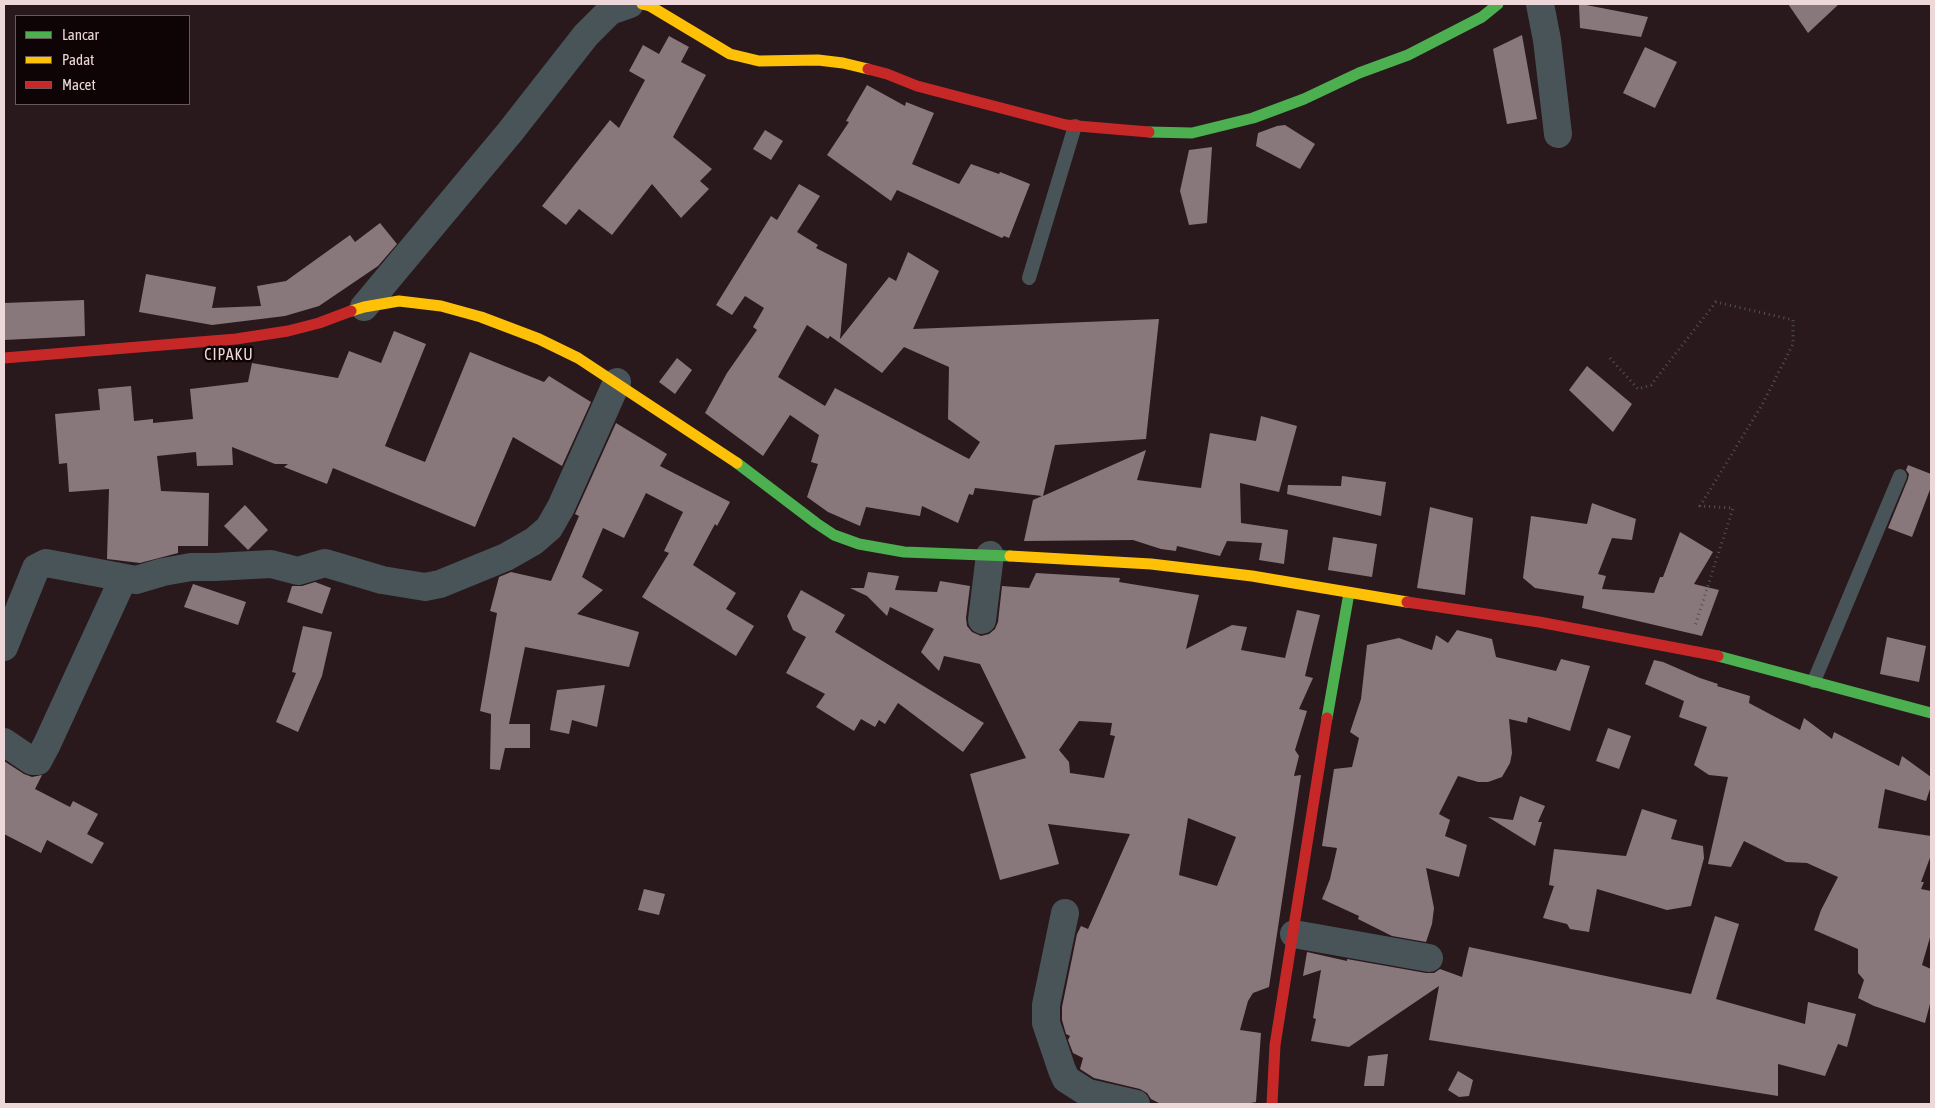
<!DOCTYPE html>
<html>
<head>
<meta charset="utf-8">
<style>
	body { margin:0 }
	#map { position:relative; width:1935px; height:1108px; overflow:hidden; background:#29181c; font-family:"Asap Condensed",sans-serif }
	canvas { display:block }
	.frame { position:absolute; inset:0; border:5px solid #edd7d9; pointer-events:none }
	.legend { position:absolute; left:15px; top:15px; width:175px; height:90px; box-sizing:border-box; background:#0f0405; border:1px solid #68585a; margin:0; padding:6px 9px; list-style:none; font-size:15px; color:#edd7d9 }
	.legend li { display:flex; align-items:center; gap:10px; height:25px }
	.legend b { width:25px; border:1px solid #68585a }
</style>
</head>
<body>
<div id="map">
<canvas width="1935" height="1108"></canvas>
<div class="frame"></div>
<ul class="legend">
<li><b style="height:6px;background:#4caf50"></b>Lancar</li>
<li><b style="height:6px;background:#ffc107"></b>Padat</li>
<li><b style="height:6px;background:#c62828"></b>Macet</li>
</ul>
</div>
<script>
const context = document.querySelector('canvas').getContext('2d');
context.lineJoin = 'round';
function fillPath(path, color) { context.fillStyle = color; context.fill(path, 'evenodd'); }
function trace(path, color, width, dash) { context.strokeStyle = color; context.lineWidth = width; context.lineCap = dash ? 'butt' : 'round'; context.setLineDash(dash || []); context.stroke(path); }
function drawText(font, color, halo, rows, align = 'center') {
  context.font = font + ' "Asap Condensed",sans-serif'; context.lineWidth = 5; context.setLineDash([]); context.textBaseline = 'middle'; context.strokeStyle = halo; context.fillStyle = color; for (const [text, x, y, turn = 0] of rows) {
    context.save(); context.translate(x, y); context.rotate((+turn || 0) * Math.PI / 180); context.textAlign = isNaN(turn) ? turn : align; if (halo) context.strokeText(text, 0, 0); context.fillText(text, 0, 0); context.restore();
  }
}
fillPath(new Path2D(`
	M1579,4h2l67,13 -7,20 -61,-9z
	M1788,4h51l-31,29z
	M1522,35l15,84 -30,5 -14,-75z
	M669,36l20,11 -8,15 25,13 -33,62 39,32 -12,12 9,8 -28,29 -29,-34 -40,51 -33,-26 -13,16 -24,-19 68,-86 9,8 26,-48 -16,-9 14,-26 16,9z
	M1645,47l32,15 -22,46 -32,-15z
	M867,85l38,21 1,-4 28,11 -22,51 47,20 12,-20 28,10 1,-2 30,12 -21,54 -5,-2 -2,2 -105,-48 -6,11 -64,-46 22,-33 -3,-1z
	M1285,125l30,19 -15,25 -44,-23 2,-13 19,-7z
	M765,130l18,11 -12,19 -18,-11z
	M1212,147l-5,76 -18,2 -9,-34 9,-41z
	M799,184l21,12 -23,36 21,13 -2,3 31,16 -7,75 49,-62 7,4 12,-29 31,19 -26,58 246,-10 -13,120 -91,6 -12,51 103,-46 -9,30 64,8 9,-55 46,8 5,-25 36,10 -18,66 -39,-9 1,40 47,7 -4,34 -25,-4 3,-17 -35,-2 -7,15 -43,-10 -1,5 -15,-2 -28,-9 -109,1 9,-41 9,-4 -67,-8 -2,7 -4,-1 -11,29 -36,-17 -2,10 -54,-9 -6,19 -32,-14 -21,-15 11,-33 -7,-2 8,-27 -29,-20 -27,41 -58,-43 22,-40 30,-43 -4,-3 11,-19 -19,-12 -13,19 -16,-10 55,-89 6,4zM807,325l21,14 2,-3 52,37 22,-26 45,20 -1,52 32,23 -11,17 -134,-71 -10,18 -47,-29z
	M380,223l17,21 -19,22 -59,40 -34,10 -73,9 -73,-13 7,-38 70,13 -4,21 49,-2 -4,-20 29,-5 64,-46 5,7z
	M84,300l1,36 -81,4v-37z
	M394,331l32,13 -41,102 40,16 45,-110 74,30 5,-6 42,26 -29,64 -49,-29 -38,90 -142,-59 -6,16 -43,-17 4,-3h-13l-43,-17 1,18 -36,1 -1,-14 -39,4 4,35 48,2 -1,53h-30v7l-38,10 -33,-4 2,-70 -40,3 -2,-29 -8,1 -4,-50 45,-4 -2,-21 33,-3 3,35 19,-2v4l40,-4 -3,-30 58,-7 4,-19 86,15 11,-27 32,12z
	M677,358l15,12 -17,24 -16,-12z
	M1587,366l45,38 -19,28 -44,-42z
	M616,423l51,31 -7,12 70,36 -13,24 -2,-2 -22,41 43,28 -10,16 28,17 -18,30 -94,-59 27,-44 -5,-2 19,-39 -37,-19 -22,45 -21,-10 -21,49 21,13 -26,24 62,18 -10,35 -104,-20 -16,77h21v24h-25l-5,22 -10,-1 1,-55 -11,-3 17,-98 -7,-2 9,-34 12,-5 40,9 28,-65 -4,-2z
	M1908,465l23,9v13l-19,50 -24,-9 20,-49 1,-5 -3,-4z
	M1342,476l44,6 -5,34 -94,-22 1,-9 53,1z
	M1592,503l44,16 -4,21 -20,-2 -14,36 8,2 -4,13 52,4 6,-16h3l17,-45 33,20 -19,32 25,6 -17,46 -120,-28 2,-12 -49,-8 -12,-10 8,-62 56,8z
	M245,505l23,25 -20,20 -24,-24z
	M1430,507l43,11 -8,77 -48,-7z
	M1333,537l44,7 -5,33 -44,-7z
	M868,572l31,4 -4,14 42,2 3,-11 30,5 -4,32 1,8 5,6 9,4 8,-2 6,-5 3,-7 4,-36 27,2 7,-15 84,5 -1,4 80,13 -13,54 46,-24 15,2 -6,23 44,8 12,-48 23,5 -15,61 8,2 -14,31 8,2 -12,39 4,6 -5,20 7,-1 -32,212 -16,6 -5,8 -8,29 21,3 -5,69 -11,2h-84l-10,-5 -4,-6 -7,-4 -46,-11 -14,-9 3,-11 -10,-5 -5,-13 2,-4 -4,-2 -4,-14v-13l15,-73 4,-8 7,3 42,-95 -82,-10 11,40 -59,16 -30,-106 56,-16 -46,-94 -36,-8 -5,15 -18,-19 13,-23 -44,-22 -3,9 -20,-20 -17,-8h14zM1079,721l33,2 -2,12 5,1 -11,42 -34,-5 -1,-11 -10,-12zM1188,818l48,19 -19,49 -38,-11z
	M315,582l16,6 -9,26 -35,-12 5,-16h10z
	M193,584l53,18 -8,23 -54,-18z
	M801,590l44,25 -10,17 149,91 -21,29 -65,-49 -13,21 -6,-4 -4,7 -14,-8 -7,12 -38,-24 9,-13 -39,-21 20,-36 -13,-7 -6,-14z
	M303,626l29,6 -10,44 -24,56 -22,-10 20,-49 -4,-1z
	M1457,630l35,9 4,18 60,14 5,-12 29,7 -20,65 -42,-14 -1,6 -18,-4 3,34 -2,10 -8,14 -14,5h-10l-20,-6 -19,38 11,6 -5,16 22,9 -8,32 -33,-9 8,40 -2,16 -6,18 -34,-6 -34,-17 1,-3 -37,-17 8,-20 7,-31 -15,-2 12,-77 18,-2 7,-29 -9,-6 11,-33 6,-54 32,-7 33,12 4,-15 12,8z
	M1887,637l39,9 -7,36 -39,-8z
	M1654,660l9,2 37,16 18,6 -1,2 33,10 -1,7 51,27 4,-12 28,21 2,-7 65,34 3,-10 29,21v9l-5,15 -41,-12 -7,39 53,8v19l-10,27h3l-3,7 10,2v43l-9,31 9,4v31l-6,23 -51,-17 -16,-8 6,-18 -6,-7v-24l-44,-19 7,-20 17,-33 -31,-14 -21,-1 -42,-21 -13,26 -23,-3 20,-87 -19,-2 -15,-10 13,-38 -28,-10 5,-16 -39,-17z
	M605,685l-8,42 -25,-7 -3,14 -19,-4 7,-40z
	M1608,728l23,8 -12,33 -23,-8z
	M4,761l20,13 8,3 10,-2 -7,14 35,18 3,-6 25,13 -11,20 17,9 -12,21 -45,-24 -6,13 -37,-19z
	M1520,796l25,10 -7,16h4l-7,24 -47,-29 25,3z
	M1642,809l35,11 -6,19 32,7 1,12 -13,48 -24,4 -70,-21 -8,43 -19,-3 -3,-5 -24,-6 11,-32 -5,-1 5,-36 72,7z
	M644,889l21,5 -6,21 -21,-5z
	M1715,916l24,8 -23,75 89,25 3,-22 48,12 -9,33 -9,-3 -13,32 -47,-12v32l-349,-56 10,-54 -90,61 -38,-6 5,-22 -3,-1 8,-48 -18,6 4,-24 40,9v-2l79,14h8l6,-4 22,8 7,-30 222,47z
	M1388,1054l-4,32h-20l4,-30z
	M1458,1071l15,9 -4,16 -10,1 -11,-7z`), '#88787b');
trace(new Path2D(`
	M1610,358l28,31 13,-4 65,-83 77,18v24l-31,61 -62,101 33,2 -38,118`), '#505456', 3, [1, 4]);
trace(new Path2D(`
	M1029,278l46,-152
	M1814,681l86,-205`), '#485457', 14);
trace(new Path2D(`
	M1540,4l7,36 11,94
	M364,307l146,-175 76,-97 24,-24 20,-7
	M982,620l8,-65
	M4,647l32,-79 10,-5 90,17 27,-8 28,-5h24l56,-3 27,7 27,-8 57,17 43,7 15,-3 66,-27 28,-16 15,-13 12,-21 56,-125
	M4,742l28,19h6l9,-17 76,-165
	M1065,913l-19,92v18l16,47 4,9 22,14 48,11
	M1294,934l135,24`), '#485457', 28);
trace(new Path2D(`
	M1149,132l43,1 61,-15 51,-19 55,-26 49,-18 74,-38 16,-13
	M737,463l79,60 18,12 25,9 45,8 106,4
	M1718,656l213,57
	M1327,718l22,-125`), '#4caf50', 11);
trace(new Path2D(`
	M642,4l8,2 80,48 29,7 59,-1 25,3 25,6
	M351,311l13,-4 35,-6 42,5 40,11 58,22 39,19 159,105
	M1010,556l141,8 101,12 155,26`), '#ffc107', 11);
trace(new Path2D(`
	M868,69l19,5 30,12 149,39 83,7
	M4,358l232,-19 52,-8 31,-8 32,-12
	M1407,602l132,20 179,34
	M1272,1104l3,-59 52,-327`), '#c62828', 11);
context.letterSpacing = '1px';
drawText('16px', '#edd7d9', '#0f0405', [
	["CIPAKU",229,355]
]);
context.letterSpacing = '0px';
</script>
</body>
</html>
